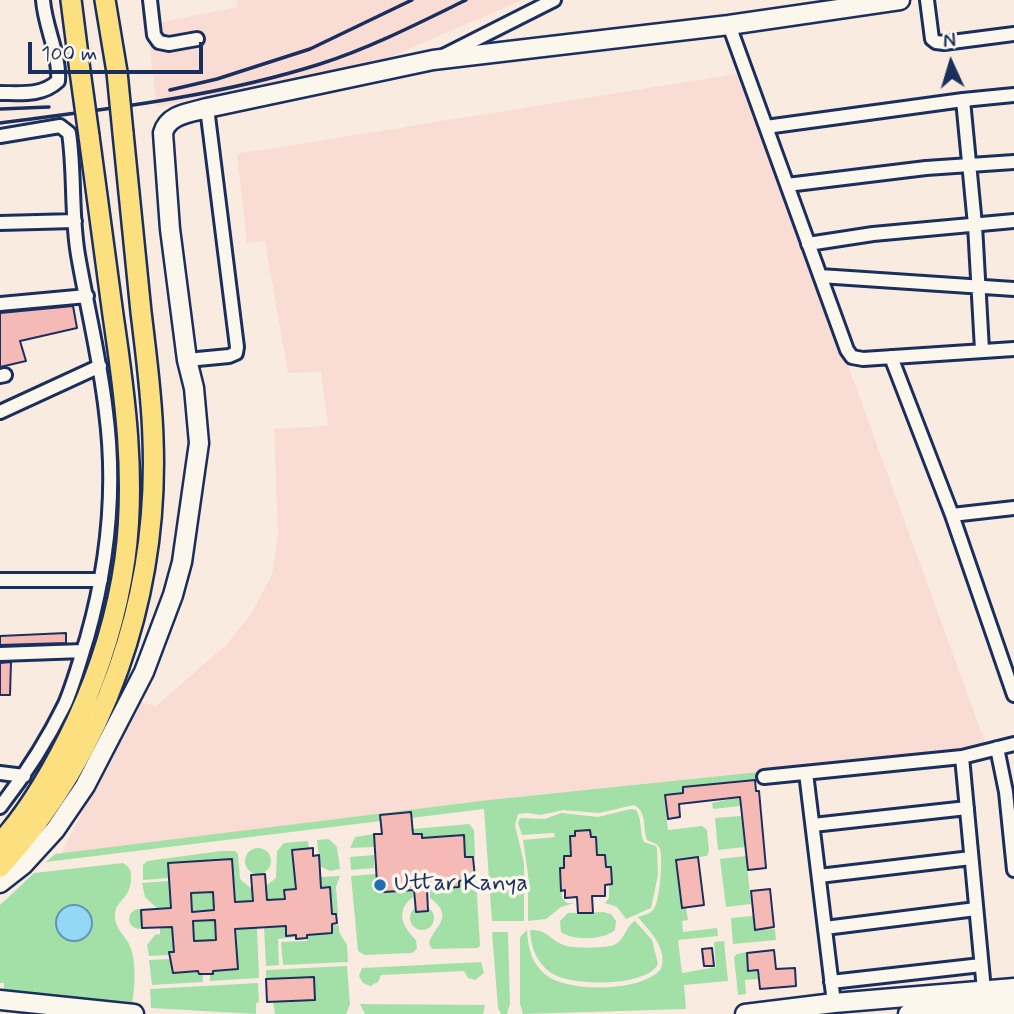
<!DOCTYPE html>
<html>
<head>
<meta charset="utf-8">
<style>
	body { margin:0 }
	#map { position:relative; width:1014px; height:1014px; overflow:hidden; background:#faebe1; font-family:Mynerve,sans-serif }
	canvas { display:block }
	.north { position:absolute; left:916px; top:28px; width:70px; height:70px; -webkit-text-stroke:5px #fbf7ec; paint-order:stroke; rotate:356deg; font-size:19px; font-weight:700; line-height:28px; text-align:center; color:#1b2f5e }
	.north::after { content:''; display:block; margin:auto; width:24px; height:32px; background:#1b2f5e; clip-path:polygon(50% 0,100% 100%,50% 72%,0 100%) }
	.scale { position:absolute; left:28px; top:42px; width:175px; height:32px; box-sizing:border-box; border:4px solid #1b2f5e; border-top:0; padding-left:9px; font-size:21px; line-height:24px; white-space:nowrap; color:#1b2f5e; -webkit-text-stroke:5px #fbf7ec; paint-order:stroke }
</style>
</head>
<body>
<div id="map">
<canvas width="1014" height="1014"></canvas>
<div class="north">N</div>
<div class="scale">100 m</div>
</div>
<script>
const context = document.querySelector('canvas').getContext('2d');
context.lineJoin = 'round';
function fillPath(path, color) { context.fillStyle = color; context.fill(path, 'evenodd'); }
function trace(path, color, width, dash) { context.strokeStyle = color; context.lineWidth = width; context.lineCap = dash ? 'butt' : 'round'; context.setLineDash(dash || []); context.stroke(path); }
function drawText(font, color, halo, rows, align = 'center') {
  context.font = font + ' Mynerve,sans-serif'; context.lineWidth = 7; context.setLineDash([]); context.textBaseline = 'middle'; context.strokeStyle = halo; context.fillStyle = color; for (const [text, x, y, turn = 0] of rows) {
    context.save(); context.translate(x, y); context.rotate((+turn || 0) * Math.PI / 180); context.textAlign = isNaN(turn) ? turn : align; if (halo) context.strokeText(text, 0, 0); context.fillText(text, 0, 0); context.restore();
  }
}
fillPath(new Path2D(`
	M237,0h285l-132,57 -233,50 -10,-82 90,-18z
	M742,73l245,675 -498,52 -428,54 77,-152 18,4 70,-61 25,-31 21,-39 6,-41 -4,-105 54,-3 -7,-54 -33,1 -23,-132 -18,2 -10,-89z`), '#f9dcd4');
fillPath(new Path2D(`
	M759,772l1,7 -22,2 2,25 -27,3 -1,-6 23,-5 -2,-16 -50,5v5l-19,3 4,35 34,-4 5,4 2,21 -2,5 -31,4 6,47 4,1 2,12 -6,1 1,11 34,-4 1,8 -40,4 4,33 34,-6 -2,-25 10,-1 4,40 -44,4 2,24 -163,5 -3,-10v-67l7,-7c1,17 4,33 19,45 23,18 96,17 115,-6 7,-21 -11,-37 -23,-52 5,-2 12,-3 15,-7 7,-7 10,-52 7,-61 -2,-6 -8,-6 -13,-9 -5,-13 1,-27 -13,-35l-35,8 -36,-3 -23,5 -12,-2 -10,1 -3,11 9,38v58h-32l-8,-112 -73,9 -1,-6 -29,3v6l-335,41 9,-8 434,-54z
	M631,809l5,1c7,11 3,22 8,32l12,4 1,3 1,26 -7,33 -25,11 -9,-12 -12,-4 4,-5v-14h3l-1,-16 -5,-1 -1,-12h-8l-1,-18h-5l-1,-7 -14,1 -1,5h-5l1,20h-7v12l-4,1 2,29 5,5h7l-13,4 -15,12 -18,2v-47l-5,-34 32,-3 -1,-4 -32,2 -4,-12 2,-5 25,1 16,-6 37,4z
	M741,816l4,31 -27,3 -3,-32z
	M469,824l5,6 1,27h-10l-1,-22 -42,3 -1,-4 -18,1 -1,-5z
	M374,834v13l-24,1 5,-11z
	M329,839l8,8 3,22 -10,2 -10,-5 -3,-26z
	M308,841l1,8 -17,1 3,28 45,-2 -4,11 2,27h-6l-2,-27 -46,3 1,15 -21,-4 -1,-13 13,-10 1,-27 7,-8z
	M245 861a13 13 0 1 1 26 0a13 13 0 1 1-26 0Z
	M221,851h14l3,3 2,25 12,10 1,12h-7v6h-13l-1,-48 -63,19 -26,2v-15l4,-4z
	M374,855v13l-23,2 -1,-13z
	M746,856l5,48 -25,3 -6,-48z
	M123,863c6,4 8,6 8,13 1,23 -16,24 -16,39 -1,12 9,20 14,29 8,16 6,44 3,61l-128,-13v-9h-4v-78l34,-32z
	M376,874l1,9h6l1,9 29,-2v7c-18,14 -11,29 3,43l1,9 -5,4 -47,2 -7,-4 -7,-75z
	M476,878l4,68 -3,2 -45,1 -3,-5c3,-17 28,-26 1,-46v-9l29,-2v-6z
	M169,881l2,29 -11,1 -15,-14 -3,-14z
	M213,892l1,18 -22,2 -1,-19z
	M410 918a12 12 0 1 1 24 0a12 12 0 1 1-24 0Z
	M129 919a10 10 0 1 1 20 0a10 10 0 1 1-20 0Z
	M603,912l8,2 5,7 -1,9c-11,10 -42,11 -54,2l-1,-11 8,-8z
	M753,916l1,14 21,-1 1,11 -43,4 -2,-26z
	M285,919l1,17 10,-1v2l-18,2 1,26 -13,1 -2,-39h9z
	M215,920l1,20 -22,1 -1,-19z
	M635,921l17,19 6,24c-12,23 -82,22 -103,11 -17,-9 -24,-26 -25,-45 17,-1 20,10 34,15 9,4 41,3 50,0 11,-5 11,-18 21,-24z
	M234,923l23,5 2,50 -49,3v-7l3,-1v-2l25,-2z
	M332,925h7v7l8,13 1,17 -65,3 -2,-23 26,-1v-6l25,-2z
	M160,927h12l2,25h-4l-1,3 -20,1 -2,-11 8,-10 5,-1z
	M492,932h16l2,72 -3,10h-6l-3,-6z
	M746,952l2,20 9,-1 1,8 -13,1 1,14 -8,1 -4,-38 3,-3z
	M170,959v3l28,9 1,3h4v8l-51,3 -3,-25z
	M481,962l3,11 -9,7 -7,-2 -4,-7 -83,4 -3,7 -8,4 -7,-3 -4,-7 3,-8z
	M347,966l3,39 -4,9h-71l-2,-12 42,-2 -1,-23 -48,2v-9z
	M258,983l1,19 -3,1v11l-105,-6 -1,-19z
	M360,1004l125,1 -2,9h-118z`), '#a3e0a7');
const water = new Path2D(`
	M56 923a18 18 0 1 1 36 0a18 18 0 1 1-36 0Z`);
fillPath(water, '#93d9f5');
trace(water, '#6395b9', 2);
const building = new Path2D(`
	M73,306l4,22 -57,13 6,20 -26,6v-54z
	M66,633v10l-66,2v-9z
	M11,662l-1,33h-10v-32z
	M755,780l1,11h3l7,77 -18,2 -8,-73 -61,7 1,13 -12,2 -3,-24 18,-2v-6z
	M411,812l2,22h9v4l42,-3 1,22h8l2,21 -16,3v6l-32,2 1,22 -12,1 -2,-22 -30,2 -1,-9h-6l-3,-49h8l-2,-19z
	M590,830l1,7h5l1,18h8l1,12h5l1,17 -7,1v11h-13l1,17h-15l-1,-16 -12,1v-8l-4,1 -1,-23h4v-12h7l-1,-20h5v-5z
	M313,848v8l6,-1 2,33 9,-1 2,27h4l1,9 -5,1v9l-25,2v3l-11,1v-4l-10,1v-10l-51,3 3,40 -25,2v3h-14l-1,-3 -25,2 -4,-21h5l-2,-25 -30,1 -1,-18 30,-2 -3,-45 64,-4 3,43 18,-1 -2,-26 14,-1 2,26 18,-1 -1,-9 12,-1 -4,-39zM213,892l1,18 -22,2 -1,-19zM215,920l1,20 -22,1 -1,-20z
	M698,857l6,48 -22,3 -6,-48z
	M770,889l4,38 -19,3 -4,-39z
	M712,948l2,18h-10l-2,-17z
	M774,950l2,19 19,-1 1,18 -36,3 -2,-19 -10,1 -1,-18z
	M314,977l1,23 -48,2 -1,-23z`);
fillPath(building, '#f6bab6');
trace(building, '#1b2f5e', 2);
const street = new Path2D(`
	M150,0l4,35 5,7 10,2 28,-5
	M927,0l5,39 4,3 8,1 70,-9
	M729,25l118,325 5,7 11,2 151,-10
	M443,56l111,-56
	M0,93c21,0 42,3 58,-12 2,-27 -13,-53 -15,-81
	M963,100l12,125 7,125
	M766,127l197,-27 51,-5
	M0,136l60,-10 9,7c6,40 2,81 9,122 9,52 22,104 28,157 10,77 2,152 -19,226 -7,22 -13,45 -22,66 -18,37 -40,71 -65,103
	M787,185l139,-17 88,-6
	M0,223l75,-2
	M808,244l65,-10 141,-13
	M820,276l194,13
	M0,304l87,-8
	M891,357l61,158 62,180
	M187,360l42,-4 7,-3 1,-6 -30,-239
	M0,376l5,-1
	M0,412l100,-46
	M952,515l62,-7
	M0,580h101
	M0,654l83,-3
	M997,748l9,44 8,78
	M962,757l22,233
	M0,773l24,3
	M806,773l28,230
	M764,777l198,-20 52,-13
	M813,825l154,-17
	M819,876l152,-18
	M825,928l151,-19
	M831,982l150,-17`);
const secondary = new Path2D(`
	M0,883l23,-18 32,-35 30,-44 59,-114 29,-77 9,-33 17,-119 -5,-55 -7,-28 -17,-131 -7,-96c5,-19 27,-20 44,-25l226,-48 296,-35 171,-25
	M0,1000l134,14
	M745,1014l89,-11 180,-15
	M908,1014l106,-9`);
const primary = new Path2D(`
	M71,0l9,71
	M105,0l12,72
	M0,843c32,-35 56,-79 76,-121 24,-52 41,-106 49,-163 11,-81 0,-163 -12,-244 -8,-59 -16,-119 -24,-179
	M0,867c106,-115 159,-272 153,-428 -1,-42 -7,-85 -12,-127 -6,-60 -12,-119 -18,-179`);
trace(street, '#1b2f5e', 18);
trace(secondary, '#1b2f5e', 23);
trace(primary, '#1b2f5e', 24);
trace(street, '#fbf7ec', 12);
trace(secondary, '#fbf7ec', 18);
trace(primary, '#fce080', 19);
trace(new Path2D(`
	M170,90l47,-11 93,-30 102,-49
	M0,109l49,-2
	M0,123c108,-14 216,-26 320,-59 50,-16 99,-41 146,-64`), '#1b2f5e', 3.5);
const primaryBridge = new Path2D(`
	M80,71l9,65
	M117,72l6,61`);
trace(primaryBridge, '#1b2f5e', 24, []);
trace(primaryBridge, '#fce080', 19);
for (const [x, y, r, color] of [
	[380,885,7,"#1f6fb2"]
]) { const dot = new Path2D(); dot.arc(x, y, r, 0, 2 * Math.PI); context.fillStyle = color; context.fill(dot); trace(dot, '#fbf7ec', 2.5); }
drawText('24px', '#1b2f5e', '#fbf7ec', [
	["Uttar Kanya",394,885]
], 'left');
</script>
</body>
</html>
